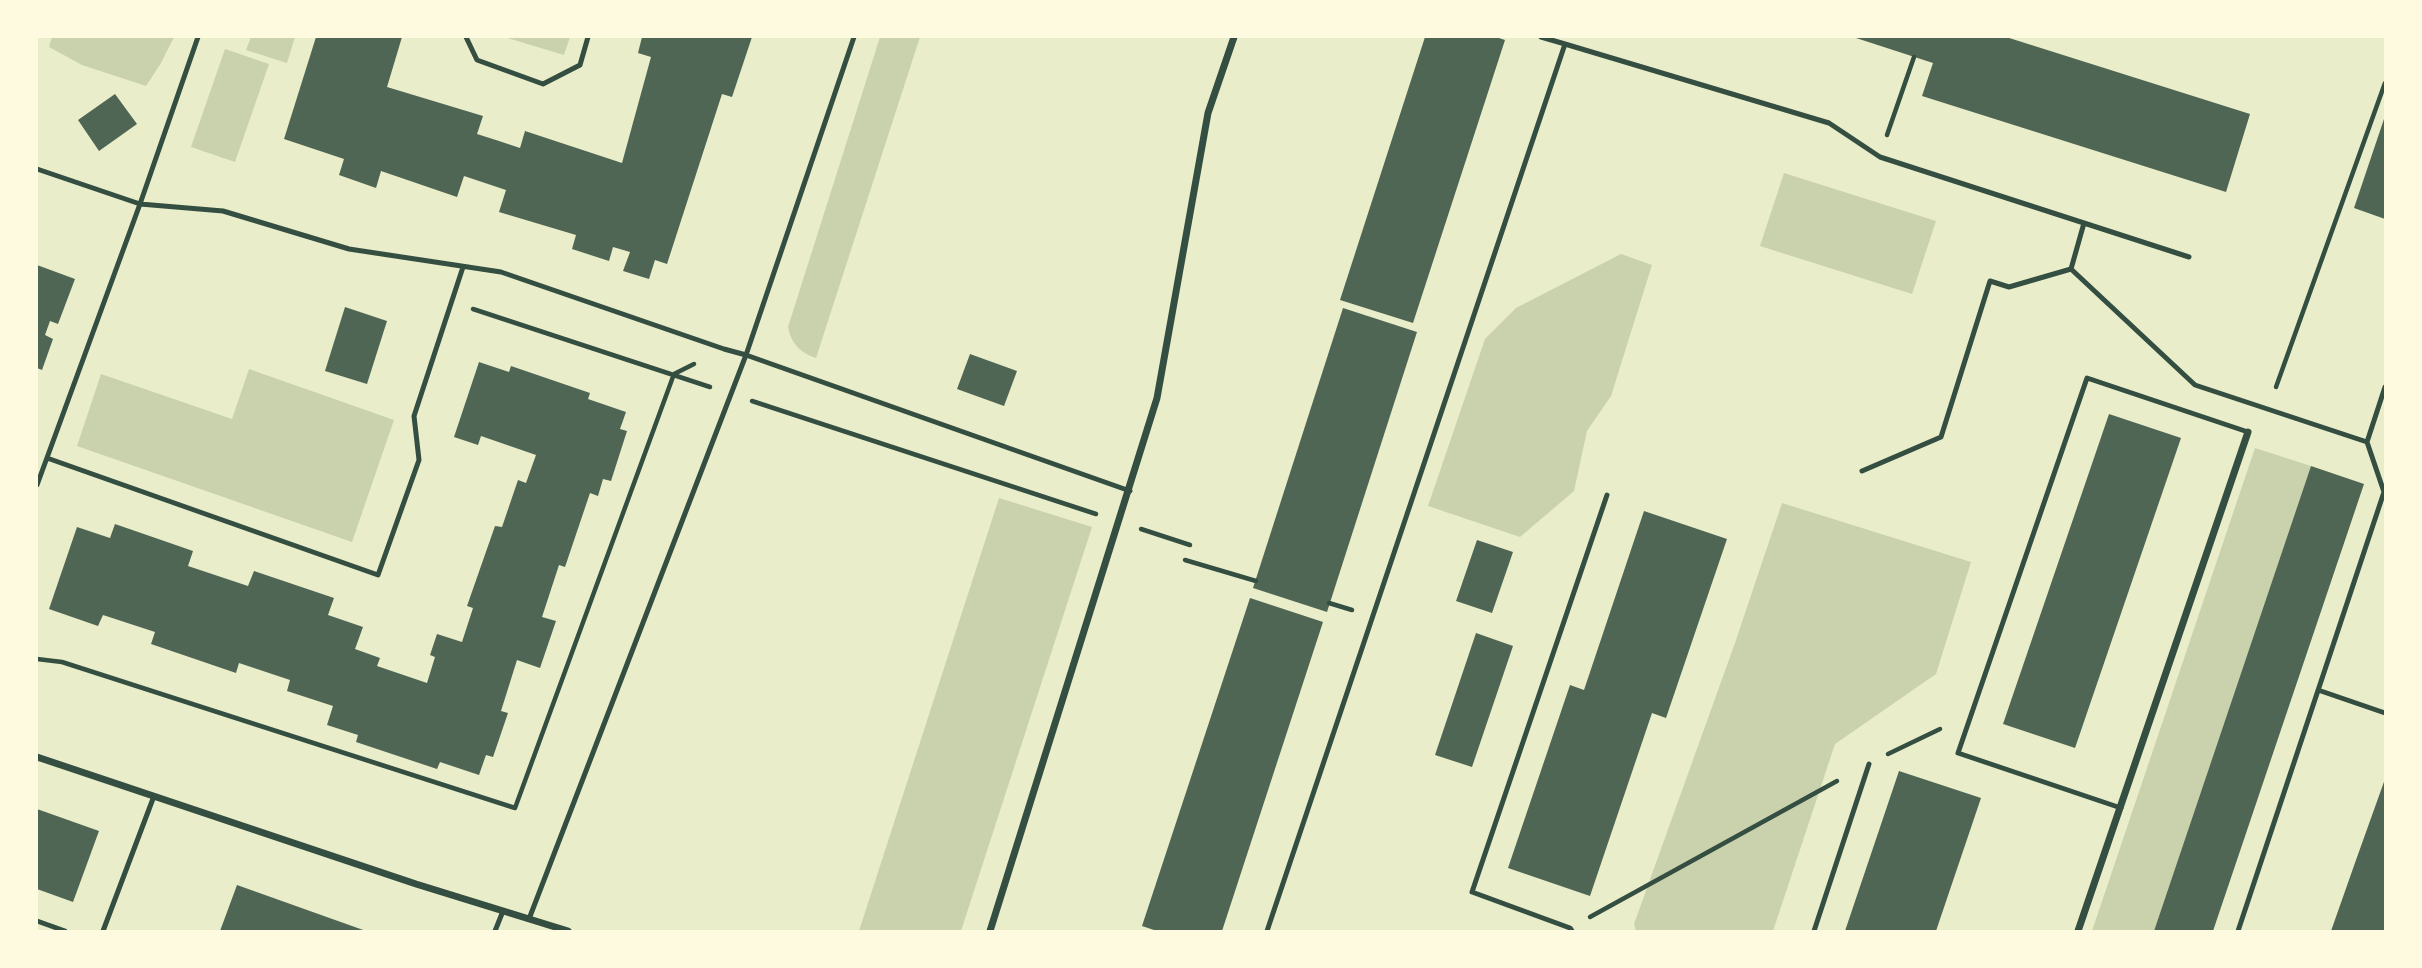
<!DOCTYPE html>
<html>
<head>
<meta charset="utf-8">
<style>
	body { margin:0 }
	#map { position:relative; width:2422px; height:968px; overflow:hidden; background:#e9edc9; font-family:Mulish,sans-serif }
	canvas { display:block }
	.frame { position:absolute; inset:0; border:38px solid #fefae0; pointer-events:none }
</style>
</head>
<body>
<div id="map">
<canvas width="2422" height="968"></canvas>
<div class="frame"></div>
</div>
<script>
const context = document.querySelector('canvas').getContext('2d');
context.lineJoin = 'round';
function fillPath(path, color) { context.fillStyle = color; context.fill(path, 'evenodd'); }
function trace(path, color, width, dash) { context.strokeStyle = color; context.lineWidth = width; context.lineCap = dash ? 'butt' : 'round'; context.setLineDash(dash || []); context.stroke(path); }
fillPath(new Path2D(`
	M52,37h122l-13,26 -15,23 -64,-21 -33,-18z
	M251,37h44l-8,26 -41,-13z
	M504,37h66l-6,18z
	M880,37h40l-104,321c-16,-5 -25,-15 -28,-31z
	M225,49l44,15 -34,98 -44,-15z
	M1784,173l152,48 -24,73 -152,-48z
	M1621,254l31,11 -41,131 -24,35 -13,60 -54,46 -92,-31 57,-167 31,-31z
	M249,369l145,51 -42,122 -275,-96 24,-72 131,45z
	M2255,448l56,18 -157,465h-62z
	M999,498l93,29 -131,404h-102z
	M1782,503l189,59 -35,112 -101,70 -62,187h-137l-2,-7 101,-281z`), '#cad2ad');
fillPath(new Path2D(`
	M316,37h86l-15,50 96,29 -6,18 22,7 21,7 5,-17 97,32 29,-106 -13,-4 4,-16h110l-20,60 -10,-3 -55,170 -12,-4 -6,19 -26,-8 7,-19 -17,-5 -4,14 -37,-12 4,-14 -77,-23 7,-22 -42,-14 -7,21 -76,-26 -5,17 -37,-13 5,-16 -60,-20z
	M1425,37h71l9,3 -92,283 -73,-23z
	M1853,37h153l244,77 -24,78 -304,-96 11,-33z
	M115,94l22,30 -38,27 -21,-31z
	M2385,116v103l-31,-11z
	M37,265l38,14 -17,45 -8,-3 -5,14 8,4 -11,31 -5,-2z
	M345,307l42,14 -20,63 -42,-13z
	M1343,308l74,24 -90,280 -74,-24z
	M970,354l47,17 -13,35 -47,-17z
	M479,362l30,10 2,-6 79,27 -2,6 38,13 -6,17 7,2 -16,50 -8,-2 -5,17 -8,-3 -25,74 -6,-2 -17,52 14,4 -16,47 -23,-8 -16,51 7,2 -15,44 -7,-2 -7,20 -39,-13 -3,7 -81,-27 2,-7 -31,-10 6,-19 -46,-15 3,-11 -51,-17 -3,10 -85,-29 4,-12 -52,-17 -5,11 -49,-17 28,-82 33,11 5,-14 78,27 -5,15 60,20 6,-15 80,27 -6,17 35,12 -8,22 25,9 -3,8 50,17 8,-26 -5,-2 7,-21 25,8 11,-34 -6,-2 28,-80 7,1 16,-47 8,3 10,-28 -55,-19 -3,9 -24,-8z
	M2109,414l72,24 -106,310 -72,-24z
	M2311,466l53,18 -151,447h-59z
	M1644,511l83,28 -61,179 -14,-5 -62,183 -82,-28 62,-183 14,5z
	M1477,540l36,12 -21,61 -36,-12z
	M1250,598l73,24 -101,309h-65l-15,-5z
	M1476,633l37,13 -41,121 -37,-12z
	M1899,771l82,27 -45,133h-91z
	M2385,779v152h-54l25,-71z
	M37,809l62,22 -26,71 -36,-13z
	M237,885l129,46h-146z`), '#4f6655');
trace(new Path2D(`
	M1887,135l27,-78
	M473,309l237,78
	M2276,387l109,-304
	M752,401l344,113
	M1141,529l49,16
	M1185,560l71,21
	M1329,603l23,7
	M37,659l25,3 453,146 159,-434 20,-10
	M1888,754l52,-25
	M1590,917l247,-136`), '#344e41', 4.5);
trace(new Path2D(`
	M466,37l11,23 66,24 37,-19 8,-28
	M1541,37l24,7
	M37,169l103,35 83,7 126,38 152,23 223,77 22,6 384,136
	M2084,223l-13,46 124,116 172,57 18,-55
	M47,458l331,117 41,-115 -5,-44 49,-149
	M1862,471l79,-34 49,-156 19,6 62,-18
	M37,485l103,-281 58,-167
	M2318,690l67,23
	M2121,808l-163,-55 129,-375 161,54
	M529,919l217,-564 108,-318
	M37,921l28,10
	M103,931l51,-135
	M495,931l8,-20
	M1267,931l298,-887 264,79 51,34 309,100
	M1572,931l-2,-3 -98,-36 135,-397
	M1814,931l55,-167
	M2238,931l146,-439 -17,-50`), '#344e41', 5);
trace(new Path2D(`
	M37,757l379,127 152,47
	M990,931l167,-533 51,-285 26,-76
	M2078,931l170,-499`), '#344e41', 7);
</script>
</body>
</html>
